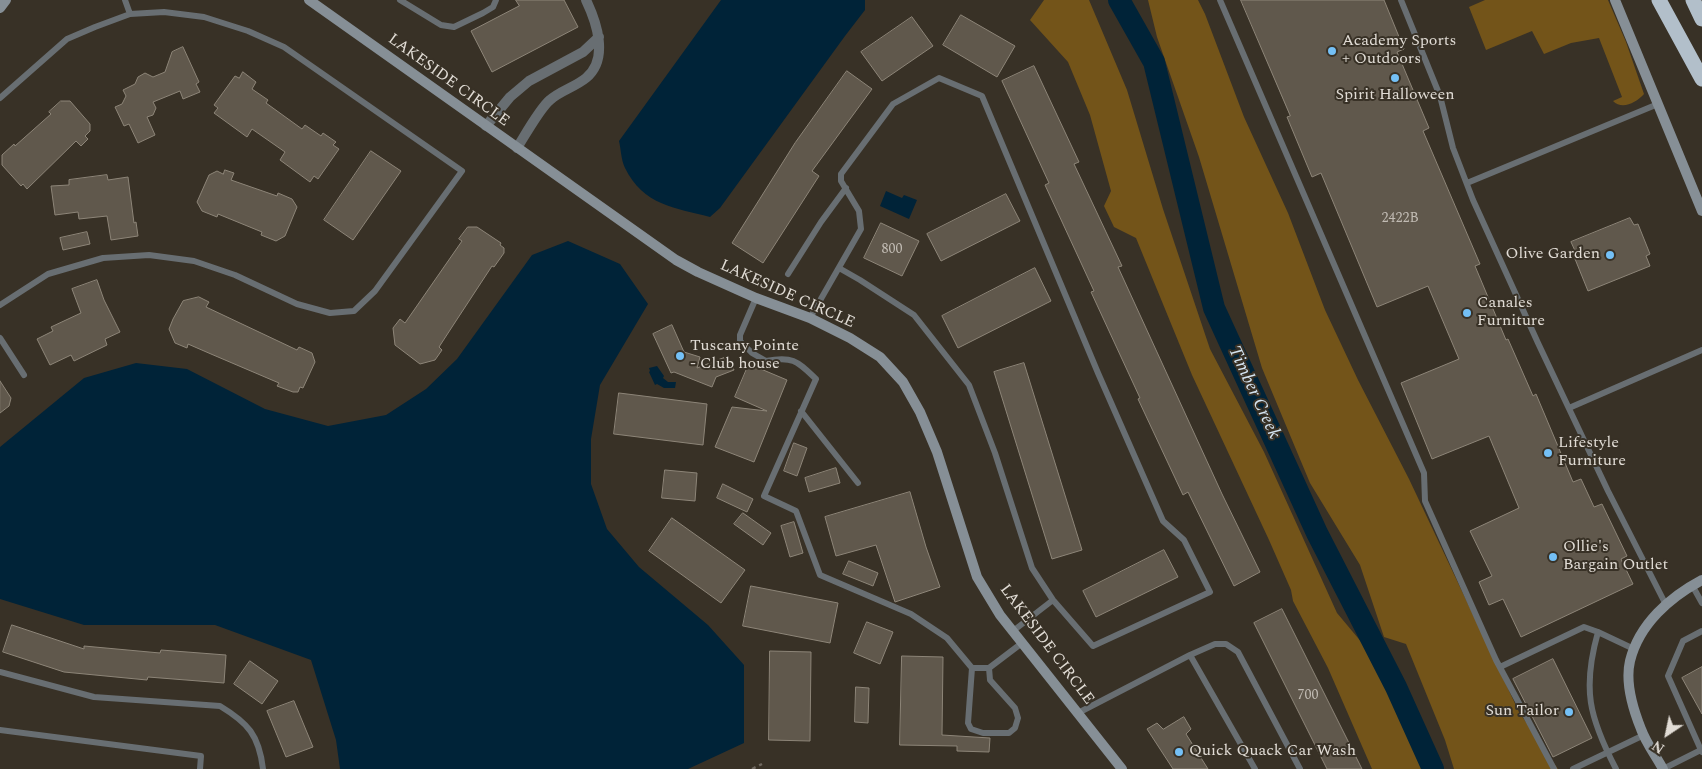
<!DOCTYPE html>
<html>
<head>
<meta charset="utf-8">
<style>
	body { margin:0 }
	#map { position:relative; width:1702px; height:769px; overflow:hidden; background:#383126; font-family:Spectral,serif }
	canvas { display:block }
	.north { position:absolute; left:1642px; top:709px; width:50px; height:50px; -webkit-text-stroke:4px #383126; paint-order:stroke; rotate:214deg; font-size:14px; font-weight:700; line-height:20px; text-align:center; color:#e1dcd5 }
	.north::after { content:''; display:block; margin:auto; width:18px; height:22px; background:#e1dcd5; clip-path:polygon(50% 0,100% 100%,50% 72%,0 100%) }
</style>
</head>
<body>
<div id="map">
<canvas width="1702" height="769"></canvas>
<div class="north">N</div>
</div>
<script>
const context = document.querySelector('canvas').getContext('2d');
context.lineJoin = 'round';
function fillPath(path, color) { context.fillStyle = color; context.fill(path, 'evenodd'); }
function trace(path, color, width, dash) { context.strokeStyle = color; context.lineWidth = width; context.lineCap = dash ? 'butt' : 'round'; context.setLineDash(dash || []); context.stroke(path); }
function drawText(font, color, halo, rows, align = 'center') {
  context.font = font + ' Spectral,serif'; context.lineWidth = 4; context.setLineDash([]); context.textBaseline = 'middle'; context.strokeStyle = halo; context.fillStyle = color; for (const [text, x, y, turn = 0] of rows) {
    context.save(); context.translate(x, y); context.rotate((+turn || 0) * Math.PI / 180); context.textAlign = isNaN(turn) ? turn : align; if (halo) context.strokeText(text, 0, 0); context.fillText(text, 0, 0); context.restore();
  }
}
fillPath(new Path2D(`
	M1044,0h45l38,90 36,119 47,140 54,103 73,161 31,37 27,48 29,71h-52l-44,-101 -35,-67 -2,-11 -22,-50 -77,-165 -56,-137 -22,-11 -10,-21 7,-15 -21,-76 -22,-53 -38,-42z
	M1148,0h50l7,14 39,103 44,96 37,97 33,70 51,99 110,233 39,57h-104l-9,-29 -39,-96 -22,-7 -24,-72 -50,-82 -48,-115 -63,-211 -42,-120z
	M1485,0h123l18,42 18,52c-8,9 -22,16 -31,7l9,-4 -23,-59 -28,5 -27,11 -12,-23 -46,19 -17,-43z`), '#735419');
fillPath(new Path2D(`
	M721,0h144v10l-20,26 -125,172 -10,9c-35,-9 -67,-12 -85,-49 -4,-8 -4,-19 -6,-27z
	M886,191l16,7 2,-3 13,5 -8,19 -29,-13z
	M568,241l52,23 28,40 -48,81 -9,54v45l16,45 32,38 69,58 36,40v78l-56,26h-348l-4,-29 -25,-80 -96,-35h-131l-84,-26v-152l84,-69 52,-15 51,6 78,40 63,17 58,-11 40,-26 31,-30 75,-104z
	M657,366l7,10 -1,2 5,4h8l-1,6h-11l-7,-4 -2,1 -6,-13 1,-1 -1,-3z`), '#002338');
trace(new Path2D(`
	M1119,0l35,62 60,246 103,225 79,154 37,82`), '#002338', 22);
const building = new Path2D(`
	M516,0h48l14,27 -86,45 -21,-41 48,-25z
	M1241,0h143l20,49 -7,3 32,76 -6,3 57,133 -5,2 31,74 2,-1 25,57 3,-2 37,88 8,-3 13,28 8,-3 25,52 -6,3 12,25 -112,53 -18,-38 -14,6 -10,-23 13,-6 -22,-45 49,-23 -30,-72 -57,23 -31,-76 58,-24 -31,-73 -51,21 -56,-134 -9,4 -25,-60 3,-1z
	M961,15l54,31 -18,31 -54,-32z
	M912,17l21,29 -51,35 -21,-29z
	M183,47l16,35 -3,2 4,8 -17,7 -3,-8 -27,11 3,6 -3,7 -6,2 8,18 -17,8 -9,-19 -5,2 -9,-19 7,-3 4,-8 -3,-6 12,-6 3,-7 7,-4 8,4 12,-5 7,-20z
	M1034,66l45,96 -5,2 48,102 -4,1 104,227 38,78 -26,14 -46,-94 -5,3 -45,-96 2,-1 -49,-106 3,-1 -49,-106 4,-2 -47,-102z
	M847,71l25,18 -60,82 7,5 -56,87 -31,-20 63,-100z
	M243,72l13,10 -4,7 16,11 -2,3 36,26 3,-4 16,11 2,-3 13,9 -3,3 6,4 -21,30 -4,-3 -4,6 -30,-22 5,-8 -33,-23 -5,8 -33,-24 4,-5 -4,-3 21,-29 4,2z
	M61,101h9l20,23v7l-5,5 3,3 -7,7 -5,-5 -49,48 -4,-5 -2,2 -19,-21v-10l12,-11 1,2 36,-32 -2,-2z
	M371,151l30,20 -48,69 -29,-20z
	M225,170l9,3 -3,7 46,16 1,-3 14,6 5,8 -12,29 -9,5 -15,-6 1,-3 -44,-18 -1,3 -15,-6 -5,-9 12,-27 8,-4 6,3z
	M107,175l1,5 20,-3 6,46 2,-1 2,14 -27,4 -4,-24 -28,3 -1,-7 -23,3 -4,-29 18,-1v-5z
	M1006,194l14,27 -79,40 -14,-27z
	M1630,218l4,7 4,-1 12,30 -4,2 4,10 -62,25 -15,-37 3,-1 -5,-11z
	M881,223l38,18 -17,35 -38,-18z
	M468,227h9l24,16 -1,2 4,3v5l-10,14 -2,-1 -40,61 -13,20 3,3 -7,10 -15,4 -25,-19 -2,-17 7,-9 5,4 57,-82 -3,-2z
	M87,232l3,12 -27,6 -3,-12z
	M1035,268l16,33 -93,47 -16,-32z
	M97,280l7,20 16,32 -15,7 2,6 -33,16 -3,-6 -21,10 -13,-26 16,-8 -2,-4 30,-14 -9,-24z
	M199,297l10,5 -3,5 91,43 2,-3 13,6 3,9 -12,26 -3,-1 -2,5h-5l-16,-6 2,-3 -68,-29 -23,-10 -1,4 -12,-5 -6,-14 4,-10 10,-18z
	M672,325l12,27 16,5 -3,11 31,-12 6,14 -18,7 -4,10 -38,-15 -3,1 -18,-39z
	M1024,363l58,187 -30,9 -58,-187z
	M749,364l38,16 -33,82 -39,-15 17,-40 35,4 -32,-14z
	M0,381l11,17 -2,8 -9,7z
	M619,393l88,11 -4,41 -89,-11z
	M794,443l13,5 -10,28 -13,-5z
	M836,468l4,15 -31,9 -4,-14z
	M665,470l32,3 -2,28 -33,-3z
	M723,484l30,15 -6,13 -30,-14z
	M910,492l16,55 14,40 -45,15 -19,-57 -40,11 -11,-39z
	M743,513l28,20 -8,12 -29,-21z
	M672,518l73,52 -24,33 -72,-52z
	M794,522l9,31 -13,4 -9,-31z
	M1164,550l14,27 -82,40 -13,-26z
	M849,561l29,12 -5,13 -30,-12z
	M751,586l87,17 -8,40 -87,-17z
	M1282,609l80,160h-35l-73,-146z
	M867,622l26,10 -13,32 -26,-11z
	M12,625l72,24v-3l76,7 1,-3 65,5 -2,28 -76,-6 -1,3 -83,-8 -61,-20z
	M770,651l41,1 -1,89 -41,-1z
	M902,656l41,1 -1,78 48,3 -1,14 -32,-1v-5l-57,-1z
	M1553,659l39,79 -39,19 -40,-78z
	M250,661l28,20 -16,23 -28,-20z
	M1702,667v47l-20,-36z
	M856,687l13,1 -1,35 -13,-1z
	M294,701l19,46 -27,10 -19,-46z
	M1184,717l7,12 -5,5 22,35h-35l-26,-40 10,-6 6,6z`);
fillPath(building, '#60584c');
trace(building, '#8d8578', 1);
trace(new Path2D(`
	M752,769l10,-5`), '#706960', 2.5, [4, 4]);
trace(new Path2D(`
	M125,0l5,14
	M400,0l41,25 13,2 29,-14 10,-6 3,-7
	M1220,0l204,473 1,28 71,159 58,109
	M1401,0l39,96 13,52 20,52 65,143 70,148 58,114
	M0,98l67,-59 28,-12 35,-13 34,-2 40,5 44,14 36,16 178,124 -87,120 -21,20 -24,2 -33,-9 -62,-29 -41,-14 -45,-6 -46,3 -55,16 -48,31
	M1467,183l191,-79
	M788,274l33,-52 25,-34
	M756,298l-16,37v6l12,12 14,8c27,-5 31,0 50,18l-52,117 32,15 24,64 91,39 36,24 25,30 -4,55 3,6 12,4h26l6,-5 3,-10 -3,-10 -25,-28 -1,-12
	M810,318l51,-89 -2,-18 -18,-30v-7l52,-70 46,-26 43,18 116,277 65,148 21,19 26,52 -117,54 -40,-46 -21,-32 -37,-115 -26,-68 -55,-70 -54,-35 -21,-12
	M0,338l24,37
	M1569,408l133,-58
	M801,411l57,72
	M1692,585l10,18
	M1013,631l40,-31
	M1190,655l25,-11h11l12,8 62,117
	M1500,667l84,-40 14,5
	M972,668h17l33,-25
	M0,672l94,25 126,9c28,17 39,29 43,63
	M1078,713l112,-58 65,114
	M0,730l201,26 -1,13
	M1701,750l-33,-74 15,-35 19,-10
	M1573,769l71,-34
	M1616,769c-27,-52 -34,-80 -18,-137l36,17
	M1663,769l38,-19 1,2`), '#686e72', 6);
trace(new Path2D(`
	M486,126l24,-29 19,-16 54,-29 16,-15
	M517,148c7,-11 23,-40 33,-48 10,-9 25,-13 36,-22 23,-19 11,-55 0,-78`), '#686e72', 10);
trace(new Path2D(`
	M309,0l367,260 22,12 58,26 54,20 40,20 30,19 23,25 17,30 17,40 40,125 23,38 122,154
	M1615,0l87,211
	M0,8l6,-8
	M1663,769c-7,-13 -17,-26 -22,-40 -8,-20 -16,-47 -11,-68 9,-37 40,-64 72,-81`), '#868f96', 10);
trace(new Path2D(`
	M1659,0l43,79
	M1693,0l9,19`), '#b2bfca', 15);
for (const [x, y, r, color] of [
	[1332,51,5,"#74c0f6"],
	[1395,78,5,"#74c0f6"],
	[1610,255,5,"#74c0f6"],
	[1467,313,5,"#74c0f6"],
	[680,356,5,"#74c0f6"],
	[1548,453,5,"#74c0f6"],
	[1553,557,5,"#74c0f6"],
	[1569,712,5,"#74c0f6"],
	[1179,752,5,"#74c0f6"]
]) { const dot = new Path2D(); dot.arc(x, y, r, 0, 2 * Math.PI); context.fillStyle = color; context.fill(dot); trace(dot, '#383126', 2); }
drawText('14px', '#c1bbb3', null, [
	["2422B",1400,219],
	["800",892,250],
	["700",1308,696]
]);
drawText('16px', '#e1dcd5', '#383126', [
	["Academy Sports",1342,42],
	["+ Outdoors",1342,60],
	["Spirit Halloween",1395,96,"center"],
	["Olive Garden",1600,255,"right"],
	["Canales",1477,304],
	["Furniture",1477,322],
	["Tuscany Pointe",690,347],
	["- Club house",690,365],
	["Lifestyle",1558,444],
	["Furniture",1558,462],
	["Ollie's",1563,548],
	["Bargain Outlet",1563,566],
	["Sun Tailor",1559,712,"right"],
	["Quick Quack Car Wash",1189,752]
], 'left');
drawText('16px', '#e1dcd5', '#383126', [
	["LAKESIDE CIRCLE",448,81,36],
	["LAKESIDE CIRCLE",787,295,24],
	["LAKESIDE CIRCLE",1046,645,53]
]);
drawText('italic 18px', '#d4e4f1', '#383126', [
	["Timber Creek",1253,393,65]
]);
</script>
</body>
</html>
